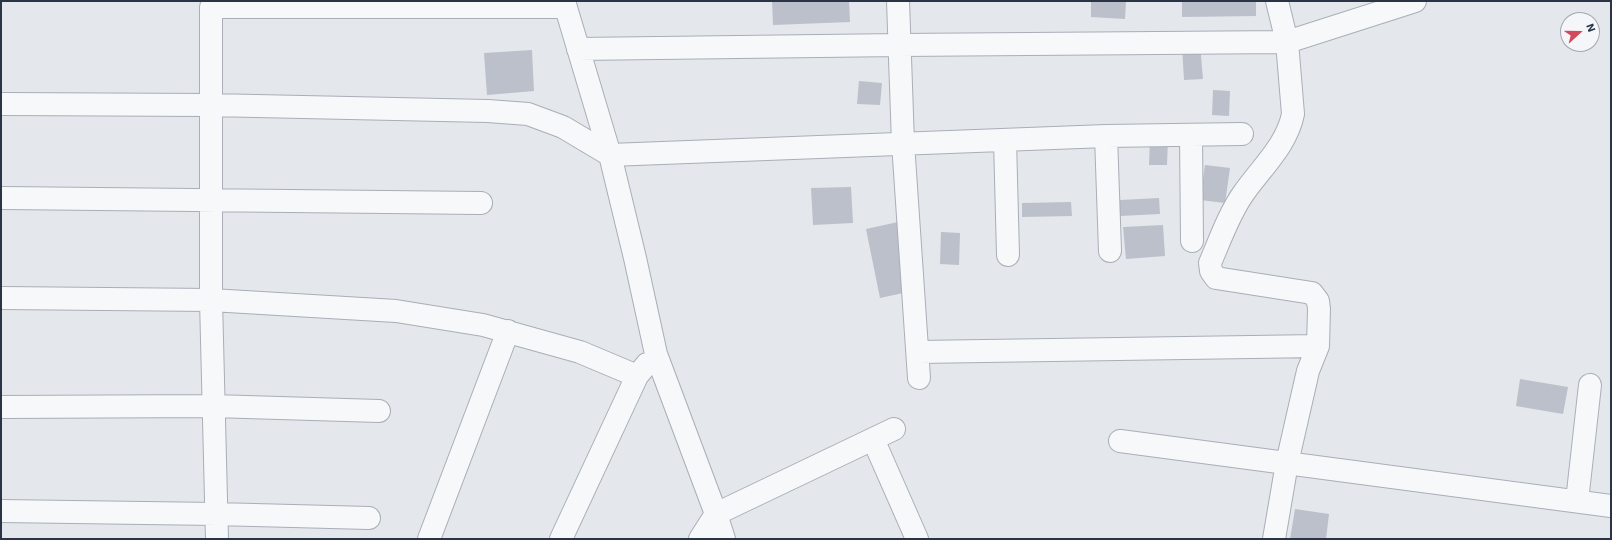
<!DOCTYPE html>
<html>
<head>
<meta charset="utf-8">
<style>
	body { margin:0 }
	#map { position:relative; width:1612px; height:540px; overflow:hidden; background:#e4e7ec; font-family:"Work Sans",sans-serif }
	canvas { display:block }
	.frame { position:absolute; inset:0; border:2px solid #2b3445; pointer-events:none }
	.north { position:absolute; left:1560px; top:12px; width:40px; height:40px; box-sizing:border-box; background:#f4f6f9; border:1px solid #a4a8b1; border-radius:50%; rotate:69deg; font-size:11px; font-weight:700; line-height:16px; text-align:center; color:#2b3445 }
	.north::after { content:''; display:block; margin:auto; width:14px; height:18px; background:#d1495b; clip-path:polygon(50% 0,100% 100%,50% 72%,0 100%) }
</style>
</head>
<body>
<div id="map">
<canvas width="1612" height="540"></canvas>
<div class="frame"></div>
<div class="north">N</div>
</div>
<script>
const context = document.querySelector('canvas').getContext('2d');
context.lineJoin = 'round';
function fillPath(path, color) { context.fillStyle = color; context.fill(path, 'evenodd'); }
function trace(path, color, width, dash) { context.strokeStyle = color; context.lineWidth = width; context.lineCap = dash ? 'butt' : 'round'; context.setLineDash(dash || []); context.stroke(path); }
fillPath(new Path2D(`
	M772,1h77l1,21 -77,3z
	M1091,1h35l-1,18 -34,-2z
	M1182,1h74v15l-74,1z
	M1200,44l3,35 -19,1 -2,-34z
	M532,50l2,41 -47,4 -3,-42z
	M859,81l23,2 -2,22 -23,-1z
	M1213,90l17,1 -1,25 -17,-1z
	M1150,139h18l-1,26h-18z
	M1205,165l25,3 -5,35 -25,-3z
	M851,187l2,36 -40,2 -2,-37z
	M1159,198l1,16 -40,2v-16z
	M1071,202l1,14 -50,1v-14z
	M898,222l14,69 -32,7 -14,-69z
	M1163,225l2,31 -39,3 -3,-32z
	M941,232l19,1 -1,32 -19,-1z
	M1520,379l48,8 -5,27 -47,-8z
	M1295,509l34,5 -3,25h-36z`), '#bbc0ca');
const minor = new Path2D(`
	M564,1l46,154 25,103 21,96 60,160 8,25
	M898,1l5,142 16,235
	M578,49l321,-4 388,-3 -10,-41
	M2,104l208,1 278,6 40,3 35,13 47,28 496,-19 136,-2
	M1191,135l1,106
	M1106,136l4,115
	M1005,140l3,115
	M3,198l478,5
	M1,298l210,2 185,11 87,14 97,27 57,24
	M918,352l400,-6
	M1,407l212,-1 166,5
	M873,439l44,100
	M1120,441l491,65
	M1577,501l13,-116
	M1,511l215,3 153,4
	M217,539l-6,-239v-293h354
	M429,539l79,-208
	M561,539l76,-163 10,-12
	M700,539l16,-25 178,-85
	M1274,539l13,-76 21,-92 10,-25 1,-37 -1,-8 -6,-8 -96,-15 -5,-7 -1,-8c10,-23 19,-49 33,-69 18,-26 44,-49 50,-80l-6,-72 128,-41`);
trace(minor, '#a9aeb7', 24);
trace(minor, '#f7f8fa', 22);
</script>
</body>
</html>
